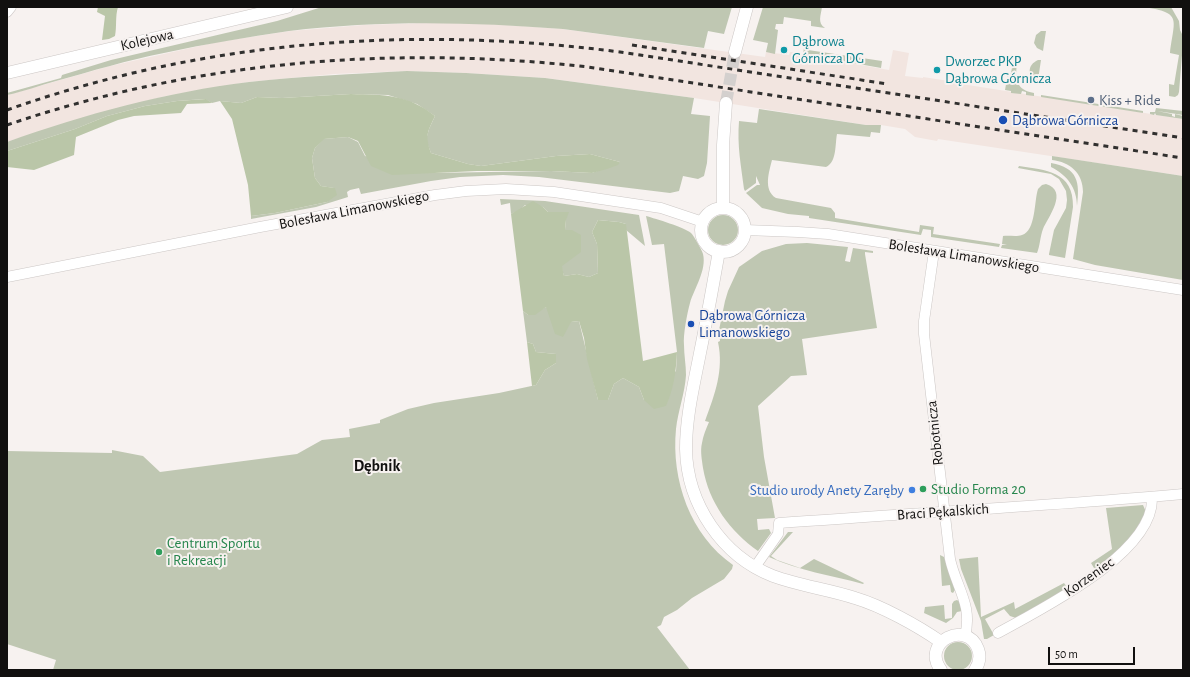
<!DOCTYPE html>
<html>
<head>
<meta charset="utf-8">
<style>
	body { margin:0 }
	#map { position:relative; width:1190px; height:677px; overflow:hidden; background:#f7f2f0; font-family:"Alegreya Sans",sans-serif }
	canvas { display:block }
	.frame { position:absolute; inset:0; border:8px solid #11100f; pointer-events:none }
	.scale { position:absolute; left:1048px; top:647px; width:87px; height:18px; box-sizing:border-box; border:2px solid #11100f; border-top:0; padding-left:5px; font-size:12px; line-height:14px; white-space:nowrap; color:#11100f; -webkit-text-stroke:3px #f7f2f0; paint-order:stroke }
</style>
</head>
<body>
<div id="map">
<canvas width="1190" height="677"></canvas>
<div class="frame"></div>
<div class="scale">50 m</div>
</div>
<script>
const context = document.querySelector('canvas').getContext('2d');
context.lineJoin = 'round';
function fillPath(path, color) { context.fillStyle = color; context.fill(path, 'evenodd'); }
function trace(path, color, width, dash) { context.strokeStyle = color; context.lineWidth = width; context.lineCap = dash ? 'butt' : 'round'; context.setLineDash(dash || []); context.stroke(path); }
function drawText(font, color, halo, rows, align = 'center') {
  context.font = font + ' "Alegreya Sans",sans-serif'; context.lineWidth = 4; context.setLineDash([]); context.textBaseline = 'middle'; context.strokeStyle = halo; context.fillStyle = color; for (const [text, x, y, turn = 0] of rows) {
    context.save(); context.translate(x, y); context.rotate((+turn || 0) * Math.PI / 180); context.textAlign = isNaN(turn) ? turn : align; if (halo) context.strokeText(text, 0, 0); context.fillText(text, 0, 0); context.restore();
  }
}
fillPath(new Path2D(`
	M422,23h59l82,6 202,28 1,-5 23,3 1,-3h4l22,5 73,13 4,-20 16,3 -4,23 18,2v-1l26,4v1l234,37v57l-245,-37 -1,2 -22,-4 -10,-8 -24,-4h-15l-172,-27 -149,-20 -79,-5 -59,-2 -73,3 -86,8 -82,14 -74,19 -85,27v-47l103,-29 107,-24 73,-11 73,-6z`), '#f2e5e0');
fillPath(new Path2D(`
	M322,7h410l-8,27 -16,-3 -4,17 -141,-19c-91,-7 -183,-9 -274,2 -42,6 -83,13 -125,22 -36,7 -72,18 -108,28 -16,4 -33,11 -49,14v-2l54,-15 1,-3 49,-15 166,-39z
	M763,7h59c-1,8 -5,16 3,21l-14,-2v-5l-27,-4 -1,7h-7l-1,5 3,1 -3,24 -9,-2 2,-9 -15,-3z
	M1144,7h27l8,14 1,9 3,6v7l-4,49 -1,3 -3,2 -6,-1v-12l5,1 5,-30 -9,-2c4,-34 13,-40 -26,-46z
	M1041,31h5l-3,20 -6,-3 -3,-5 2,-8z
	M804,48h4v2l74,11 -1,7 -78,-14z
	M1038,60h3l-3,20c-11,-4 -11,-15 0,-20z
	M1013,62l4,1c-2,16 -1,27 17,30v3l-8,-1v-3l-4,-1 -1,3 -10,-1v-2l-6,-1 3,-17h3z
	M407,71l59,2 79,5 149,20 -3,16 19,2 -3,47 -3,13 -6,3 -15,-3 -4,15 -9,2 -131,-16 -36,-2 -43,2 -29,4 -70,13 -2,-6 -9,2 -3,2 1,5 -32,10 -65,12v-3l24,-3 52,-11 7,-14 -13,-2 -6,-8 -3,-20 3,-10 8,-9 25,-2 10,5 7,14 65,17 121,-2 41,2 28,-11 -30,-8 -34,2 -75,10 -13,-2 -37,-11 -5,-13 3,-11 6,-13 -18,-12 -29,-9 -37,-1 -69,4 -25,-1 -16,6 -21,-2 -8,2 -7,-4 -28,2 -32,5 -38,10 -32,13 -68,22v-9c78,-28 160,-50 242,-60 52,-6 105,-8 158,-11z
	M1041,95l102,16v2l-102,-16z
	M1156,108l27,3v4l-26,-4 15,3v2l3,1v-3l8,2v3l-27,-4 -1,-2 -1,2 -4,-1v-2h5z
	M759,109l107,16h15l-1,8 -9,-1 -1,5 -33,-3c-2,10 0,28 -11,33l-54,-7c-3,12 -9,30 4,38l55,10 4,5v5l84,14 1,-7 14,2 -1,7 67,10 -1,3 -68,-10v-7l-8,-1 -2,6 -112,-17v-2l-21,-2 -26,-6 -16,-15 11,-8h3l-4,-9v7l-11,8 -1,-2c-3,-24 -7,-43 -5,-68l18,2z
	M1052,156l131,20v104l-88,-15 -22,-6 10,-67c0,-19 -13,-30 -31,-32z
	M1051,163c27,5 29,19 26,43 0,-18 -10,-31 -26,-39z
	M1019,166c26,4 55,5 54,41l-8,51 -16,-3v-1l5,-24 12,-22 1,-8 -1,-9 -7,-12 -8,-5 -33,-6z
	M1046,184c23,7 2,33 -3,45 -3,8 -3,17 -6,24l-36,-5 1,-3h5l-5,-1 1,-8c6,-1 13,1 19,-1 14,-4 12,-34 16,-46l4,-4z
	M500,199l45,2 94,14 6,31 -19,-16v-6l-7,-2 -21,-2 -6,12 5,12 1,29 -9,4 -12,-3 -13,2 -3,-10 5,-46 -10,-7 -8,-1 -5,-5 -18,-2 -5,5 -9,4 -1,-11 -9,2z
	M708 230a15 15 0 1 1 30 0a15 15 0 1 1-30 0Z
	M646,216c10,3 38,11 45,17 3,3 11,17 12,21 4,16 -9,35 -13,49 -3,11 -7,32 -6,42 0,10 2,20 2,30 -1,18 -8,36 -10,54 -5,51 14,106 57,136l-1,4 -8,10 -32,19 -15,12 -13,7 -3,8 -4,2 33,43h-637l3,-10 -49,-16v-193l105,2v-3l31,6 17,16 137,-18 25,-14 28,-3 -1,-8 31,-6v-3l28,-11 26,-6 65,-10 37,-8 9,-15 11,-7v-9l-20,-2 -3,-8 -6,-2 -4,-31 5,4 18,-8 25,15 8,-1 19,79h10l6,-16 9,-6 16,9 5,13 32,-29 1,-19 -13,-108 -12,1z
	M807,243l41,4 -3,14 5,1 3,-14 20,3v2l-8,-1v2l12,74 -75,11 5,36 -16,1 -33,30 6,51 11,61 -18,1 1,11 11,-1 2,4 -13,18c-28,-20 -49,-48 -55,-83 -1,-8 -3,-17 -1,-25 1,-7 4,-14 7,-21l-4,-1c10,-27 19,-51 13,-79l2,-1 -1,-11 6,-29 3,-10 11,-24 23,-16 24,-7z
	M1143,505l3,7 -16,28 -33,29 -3,-1 -3,-5 21,-14 -6,-41z
	M788,532h5l-22,24 6,4 23,8 14,-9 50,24 -1,1c-32,-9 -64,-13 -94,-27z
	M940,555l4,2 11,33 -2,3 -2,-1 -1,-7 -8,1z
	M978,557l3,60 33,-15 1,7 49,-26 3,4 -1,3 -50,28 -6,-2 -6,-7 -19,10 9,16 -7,4h-3l-3,-18 -20,-52 -2,-10z
	M957,600l3,2 2,9 -5,1 -4,6 -7,5 -22,-10 1,-6 19,-2 1,14 7,-1v-14l2,-3z
	M944 656a14 14 0 1 1 28 0a14 14 0 1 1-28 0Z`), '#bfc7b2');
fillPath(new Path2D(`
	M98,7h20c-3,10 -1,19 -3,29l-6,3 -7,1 3,-24 -8,-4z
	M351,94c33,1 57,0 84,22 -8,17 -10,19 -4,37l37,11 13,2 75,-10 34,-2 30,8 -2,3 -11,4 -15,4 -41,-2h-74l-85,4 -21,-9 -13,-25 -10,-4 -24,2 -9,9 -3,10 3,20 6,8 14,2 2,7 -10,7 -52,11 -24,3 -3,-31 -16,-66 -12,-18 21,2 16,-6 25,1z
	M206,99l6,4 -25,1 -6,9 -47,3 -16,4 -42,17 -2,18 -40,15 -27,-3v-16l68,-22 32,-13 38,-10 32,-5z
	M533,201l10,6 5,5h21l-3,8 -1,10h7l9,5v17l-19,14 2,10 13,-2 12,3 9,-4 -1,-29 -5,-12 6,-12 21,2 7,2 17,137 34,-9c-1,20 -3,36 -11,54l-12,3 -10,-9 -5,-13 -16,-9 -9,6 -6,16h-10l-11,-41 -3,-21 -5,-17 -8,1 -8,15 -8,-3 -9,-27 -11,8h-7l-5,-4 -12,-97z
	M527,342l6,2 3,8 20,2v9l-11,7 -9,15 -4,1z`), '#bac6a8');
trace(new Path2D(`
	M726,103l9,-51`), '#d4d0ce', 12, [12, 6]);
const minor = new Path2D(`
	M7,12l4,-5
	M745,230l53,2 30,2 355,56
	M934,251l-10,70v13l26,225c6,28 23,46 15,77
	M7,277l253,-50 175,-32 31,-4 40,-2 48,3 107,16 42,14
	M755,567l23,-33 1,-11c135,-10 270,-17 404,-29
	M998,633c43,-24 157,-80 154,-136`);
const tertiary = new Path2D(`
	M735,52l12,-45
	M7,73l280,-66
	M723,208v-63l3,-42
	M701 230a22 22 0 1 1 44 0a22 22 0 1 1-44 0Z
	M719,251c-6,34 -12,68 -19,102 -6,31 -14,63 -14,96 1,55 36,107 87,127 27,10 55,13 82,22 27,8 63,28 86,44
	M941,670c-21,-28 26,-51 37,-21 3,8 1,15 -3,21`);
trace(minor, '#ccc7c5', 11);
trace(tertiary, '#ccc7c5', 13);
trace(minor, '#fff', 10);
trace(tertiary, '#fff', 12);
trace(new Path2D(`
	M632,45l256,39
	M7,110c198,-70 405,-85 613,-58l563,86
	M7,125c188,-64 384,-80 581,-58l595,91`), '#31302f', 3, [5, 5]);
for (const [x, y, r, color] of [
	[784,50,4,"#0f9aa8"],
	[937,70,4,"#0f9aa8"],
	[1091,100,4,"#5c6f8a"],
	[1003,120,5,"#1a4fb4"],
	[691,324,4,"#1a4fb4"],
	[923,489,4,"#2e9e5b"],
	[912,490,4,"#3f7fe0"],
	[159,552,4,"#2e9e5b"]
]) { const dot = new Path2D(); dot.arc(x, y, r, 0, 2 * Math.PI); context.fillStyle = color; context.fill(dot); trace(dot, '#f7f2f0', 1.5); }
drawText('15px', '#11100f', '#f7f2f0', [
	["Kolejowa",147,40,-13],
	["Bolesława Limanowskiego",354,210,-11],
	["Bolesława Limanowskiego",964,256,9],
	["Robotnicza",935,433,-96],
	["Braci Pękalskich",943,512,-4],
	["Korzeniec",1089,577,-35]
]);
drawText('15px', '#0d838f', '#f7f2f0', [
	["Dąbrowa",792,41],
	["Górnicza DG",792,58],
	["Dworzec PKP",945,61],
	["Dąbrowa Górnicza",945,78]
], 'left');
drawText('15px', '#4e5e75', '#f7f2f0', [
	["Kiss + Ride",1099,100]
], 'left');
drawText('15px', '#164399', '#f7f2f0', [
	["Dąbrowa Górnicza",1012,120],
	["Dąbrowa Górnicza",699,315],
	["Limanowskiego",699,332]
], 'left');
drawText('15px', '#27864d', '#f7f2f0', [
	["Studio Forma 20",931,489],
	["Centrum Sportu",167,543],
	["i Rekreacji",167,560]
], 'left');
drawText('15px', '#366cbe', '#f7f2f0', [
	["Studio urody Anety Zaręby",904,490]
], 'right');
drawText('bold 16px', '#11100f', '#f7f2f0', [
	["Dębnik",377,466]
]);
</script>
</body>
</html>
